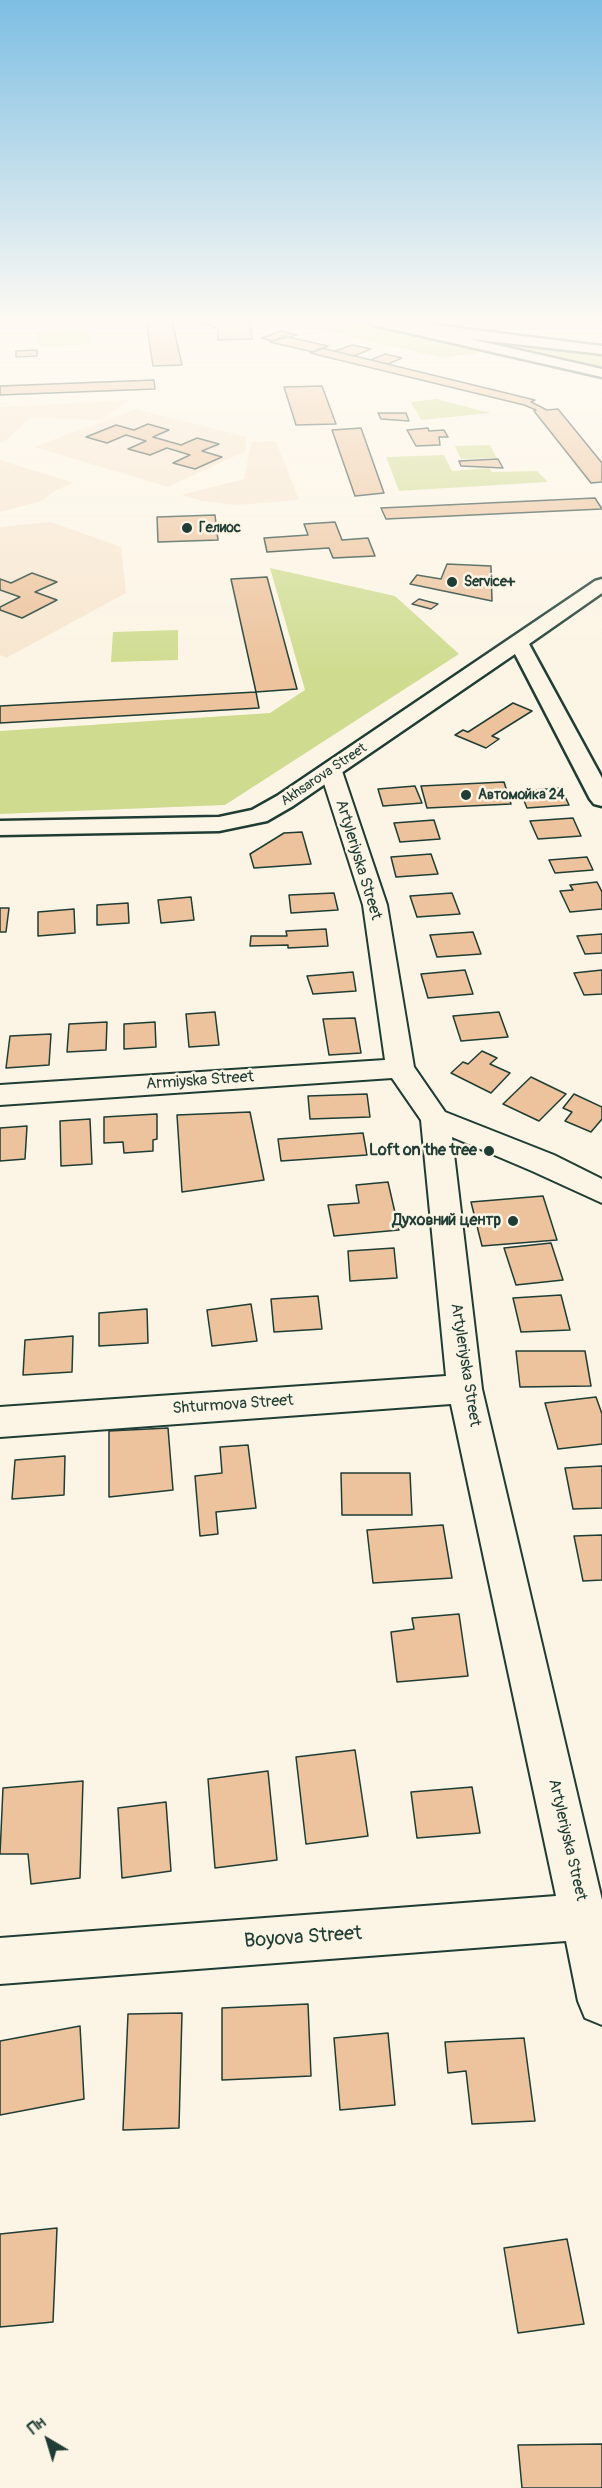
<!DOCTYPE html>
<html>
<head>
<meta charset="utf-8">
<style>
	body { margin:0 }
	#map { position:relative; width:602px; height:2488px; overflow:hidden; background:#fcf5e5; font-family:Pangolin,sans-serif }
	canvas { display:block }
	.north { position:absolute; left:18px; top:2410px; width:60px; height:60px; -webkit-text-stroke:4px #fcf5e5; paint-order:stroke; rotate:322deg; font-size:16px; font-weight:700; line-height:24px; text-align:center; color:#1f3d34 }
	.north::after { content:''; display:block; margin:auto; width:21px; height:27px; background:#1f3d34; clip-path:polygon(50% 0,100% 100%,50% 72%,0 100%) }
</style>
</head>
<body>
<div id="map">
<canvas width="602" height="2488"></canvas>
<div class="north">Пн</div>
</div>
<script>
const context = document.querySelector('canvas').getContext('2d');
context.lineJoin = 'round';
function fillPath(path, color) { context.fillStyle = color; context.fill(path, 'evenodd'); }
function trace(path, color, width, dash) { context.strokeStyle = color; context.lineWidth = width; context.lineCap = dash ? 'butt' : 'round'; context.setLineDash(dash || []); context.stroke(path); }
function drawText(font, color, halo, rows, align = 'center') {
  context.font = font + ' Pangolin,sans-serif'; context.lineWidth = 5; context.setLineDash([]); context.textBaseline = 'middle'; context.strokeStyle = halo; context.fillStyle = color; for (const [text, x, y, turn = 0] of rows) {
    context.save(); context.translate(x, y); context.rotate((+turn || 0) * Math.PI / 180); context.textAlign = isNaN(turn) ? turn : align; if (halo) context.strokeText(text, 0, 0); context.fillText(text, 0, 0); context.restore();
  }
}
fillPath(new Path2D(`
	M130,400l-29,20 -71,-2 -27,25 -3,-1v-35z
	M135,409l112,28 -1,14 -78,36 -134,-40z
	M276,441l23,59 -63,5 -34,-4 -21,-6 63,-16 7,-37z
	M0,460l74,23 -18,7 -14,11 -42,11z
	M51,522l70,25 5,46 -120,65 -6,-3v-128z`), '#f7e6cf');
fillPath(new Path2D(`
	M282,321h68l138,30 -44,7z
	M87,329l5,15 -52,3 -4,-15z
	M506,343l96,9v18l-102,-25z
	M436,399l55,14 -70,7 -10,-18z
	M490,445l7,13 -36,1 -6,-13z
	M444,455l8,16 37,-3 3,4 45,-1 11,11 -149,9 -13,-34z
	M270,568l125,28 64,58 -234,151 -225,9v-83l270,-18 35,-23z
	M178,630v30l-67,2 2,-30z`), '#cfdc90');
const building = new Path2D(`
	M146,321h26l10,44 -29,1z
	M201,321h49l2,18 -34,1v-12l-16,-5z
	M281,331l16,4 -25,6 -10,-3z
	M285,336l12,3 31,7 -15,6 -43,-10z
	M352,345l19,4 -17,7 -19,-5z
	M322,348l213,52 -4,2 16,8 11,-1 44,54v19l-11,1 -57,-72 2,-1 -12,-5 -214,-52z
	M37,350v6l-21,1v-6z
	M385,354l17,4 -14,6 -17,-4z
	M154,380l1,9 -155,6v-9z
	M322,386l14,38 -40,1 -12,-38z
	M378,413h28l3,8 -28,-2z
	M148,424l21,6 -16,7 28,8 16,-7 22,6 -17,7 20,6 -27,12 -22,-6 17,-8 -23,-7 -17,7 -22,-6 18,-8 -20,-6 -19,8 -21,-6 30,-12 18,5z
	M361,428l23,65 -29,3 -23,-66z
	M428,428l1,3 15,-1 4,7h-9l1,8 -24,1 -9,-16z
	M498,459l5,9 -42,-2 -2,-5z
	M595,498l7,11 -216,10 -5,-11z
	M215,515l3,25 -60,2 -1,-25z
	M335,522l7,18 26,-2 7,18 -42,2 -4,-10 -62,4 -3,-14 44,-3 -4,-11z
	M447,564l44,2 1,35 -82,-17 7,-9 24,4z
	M32,573l25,9 -22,10 22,8 -35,18 -22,-8v-3l20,-10 -20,-7v-11l11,4z
	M267,577l30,112 -41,3 -25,-113z
	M419,599l19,5 -7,5 -19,-5z
	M256,692l3,16 -259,15v-17z
	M513,703l19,8 -40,25 7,3 -13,9 -31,-13 8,-5 5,2z
	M504,782l7,22 -84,4 -6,-22z
	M415,786l7,17 -39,3 -5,-17z
	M561,788l8,17 -42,3 -7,-17z
	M573,818l8,18 -43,3 -8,-18z
	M434,820l6,19 -40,3 -6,-19z
	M302,832l9,32 -57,4 -4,-14 34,-21z
	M431,854l7,20 -42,3 -5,-20z
	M587,857l6,13 -38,3 -6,-13z
	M597,882l5,10v17l-32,3 -10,-21 13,-1 -3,-5z
	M334,893l4,17 -47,3 -2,-18z
	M452,893l8,21 -43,3 -7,-21z
	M191,897l3,23 -33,3 -3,-23z
	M128,903l1,20 -32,2v-20z
	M0,908h9l-3,24h-6z
	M74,909l1,24 -37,3v-24z
	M326,929l2,17 -40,2v-3l-38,1 1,-10h36l-1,-5z
	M473,932l8,22 -44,3 -7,-22z
	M602,934v19l-17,1 -8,-18z
	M465,970l8,24 -45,4 -7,-24z
	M602,970v24l-18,1 -10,-22z
	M353,972l3,19 -43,3 -6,-18z
	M215,1012l4,33 -30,2 -3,-33z
	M499,1012l9,25 -47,4 -8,-25z
	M355,1018l6,35 -32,2 -6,-36z
	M107,1022l-1,28 -39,2 2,-28z
	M155,1022l1,25 -32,2v-25z
	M51,1034l-2,31 -43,3 4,-32z
	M482,1051l15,7 -7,6 20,9 -19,20 -40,-20 12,-11 5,2z
	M531,1077l35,17 -27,27 -36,-17z
	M367,1094l3,23 -60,2 -2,-23z
	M574,1094l28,13v12l-11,13 -26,-11 7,-9 -9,-4z
	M250,1112l14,68 -82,12 -5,-77z
	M157,1114v25l-4,1v11l-29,2 -1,-11 -19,1v-26z
	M90,1119l2,45 -31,2 -1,-45z
	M27,1126l-2,33 -25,2v-33z
	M363,1133l4,22 -86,6 -3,-22z
	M388,1182l11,48 -65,6 -6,-31 31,-2 -3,-18z
	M543,1196l14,44 -75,6 -11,-44z
	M551,1243l12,37 -47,5 -12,-37z
	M394,1248l3,30 -47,3 -2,-30z
	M561,1295l9,35 -49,2 -8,-34z
	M318,1296l4,33 -48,3 -3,-33z
	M251,1304l6,37 -45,5 -5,-36z
	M147,1309l1,34 -49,3v-33z
	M73,1336l-1,36 -49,3 2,-35z
	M516,1351h69l6,35 -71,1z
	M596,1397l6,17v30l-44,5 -13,-46z
	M168,1428l5,62 -64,7v-66z
	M248,1445l8,63 -40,4 2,22 -18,2 -5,-60 27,-3 -2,-26z
	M65,1456l-1,39 -52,4 3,-39z
	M602,1466v42l-29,1 -8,-41z
	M341,1473h69l2,42h-70z
	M443,1525l9,53 -79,5 -6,-53z
	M602,1535v45l-19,1 -9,-45z
	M459,1614l9,62 -71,6 -6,-50 23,-3 -2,-11z
	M355,1750l13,86 -62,8 -10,-87z
	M268,1771l9,89 -62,8 -7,-89z
	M83,1781l-3,97 -49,6 -3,-30h-28l3,-66z
	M472,1787l8,46 -63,5 -6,-46z
	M166,1802l5,69 -49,7 -4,-70z
	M308,2004l3,72 -89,4v-72z
	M182,2013l-3,115 -56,2 5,-116z
	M80,2026l4,73 -84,16v-74z
	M388,2033l7,72 -55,5 -6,-72z
	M524,2038l11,83 -63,3 -6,-53 -18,2 -3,-31z
	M57,2228l-4,94 -53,5v-93z
	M567,2239l17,85 -66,9 -14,-85z
	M602,2444v44h-80l-4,-43z`);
fillPath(building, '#ecc39c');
trace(building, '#1f3d34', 1.5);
const minor = new Path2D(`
	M331,765l8,1 3,5 45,134 27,162 31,45 109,43 48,24v24l-70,-32 -80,-34 30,252 120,511v125l-17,-7 -7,-17 -12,-60 -566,43v-46l556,-42 -105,-492 -451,33v-30l446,-31 -25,-256 -29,-42 -392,27v-20l385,-25 -22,-155 -43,-134 3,-5z`);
const tertiary = new Path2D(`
	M368,321h23l211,48v8l-228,-52z
	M602,579v14l-73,51 73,134v28l-8,-2 -4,-5 -75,-145 -222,152 -26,15 -48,10 -219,4v-14l219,-4 33,-7 25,-14 318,-215z`);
const secondary = new Path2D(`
	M371,321h30l201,25v8l-157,-18 -68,-11z`);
trace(minor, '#1f3d34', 4);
trace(tertiary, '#1f3d34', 5);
trace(secondary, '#1f3d34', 5);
fillPath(minor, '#fcf5e5');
fillPath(tertiary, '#fcf5e5');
fillPath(secondary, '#fcf5e5');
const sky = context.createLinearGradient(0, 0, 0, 669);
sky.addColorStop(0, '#7dbee3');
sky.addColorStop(0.48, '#fefaf3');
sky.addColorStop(1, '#fefaf300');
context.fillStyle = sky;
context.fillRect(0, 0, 602, 669);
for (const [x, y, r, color] of [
	[187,528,6,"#1f3d34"],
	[452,582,6,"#1f3d34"],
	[466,795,6,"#1f3d34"],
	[489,1151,6,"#1f3d34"],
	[513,1221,6,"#1f3d34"]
]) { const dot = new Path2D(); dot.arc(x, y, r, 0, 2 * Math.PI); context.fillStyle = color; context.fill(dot); trace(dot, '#fcf5e5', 2); }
drawText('bold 14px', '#1f3d34', '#fcf5e5', [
	["Гелиос",199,528],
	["Service+",464,582],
	["Автомойка 24",478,795]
], 'left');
drawText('14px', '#1f3d34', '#fcf5e5', [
	["Akhsarova Street",324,775,-34]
]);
drawText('16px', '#1f3d34', '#fcf5e5', [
	["Artyleriyska Street",358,860,73],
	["Armiyska Street",200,1081,-4],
	["Artyleriyska Street",465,1365,81],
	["Shturmova Street",233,1405,-4],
	["Artyleriyska Street",567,1840,77]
]);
drawText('bold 16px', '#1f3d34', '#fcf5e5', [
	["Loft on the tree",477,1151],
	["Духовний центр",501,1221]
], 'right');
drawText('20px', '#1f3d34', '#fcf5e5', [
	["Boyova Street",303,1938,-4]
]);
</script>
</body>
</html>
